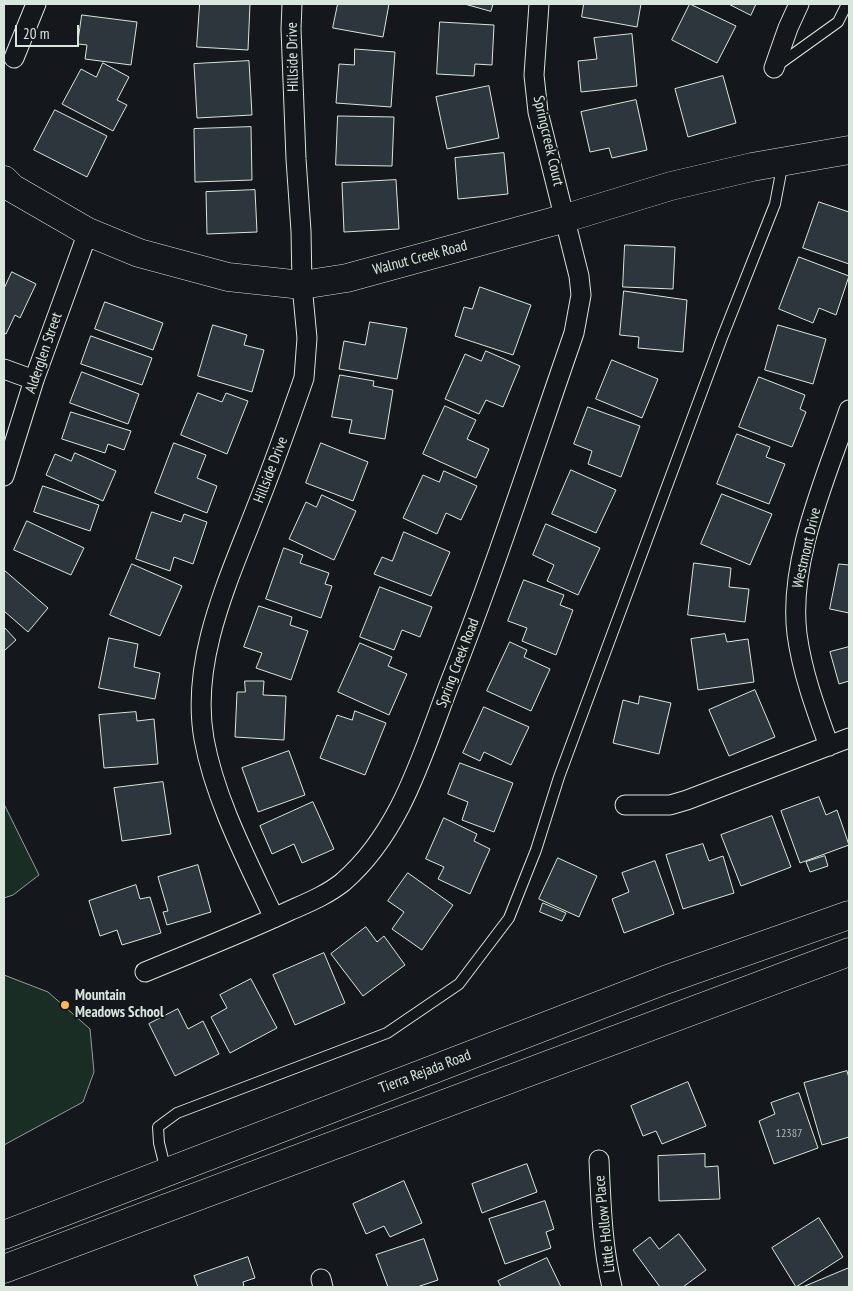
<!DOCTYPE html>
<html>
<head>
<meta charset="utf-8">
<style>
	body { margin:0 }
	#map { position:relative; width:853px; height:1291px; overflow:hidden; background:#14181c; font-family:"PT Sans Narrow",sans-serif }
	canvas { display:block }
	.frame { position:absolute; inset:0; border:5px solid #d8e6dc; pointer-events:none }
	.scale { position:absolute; left:15px; top:25px; width:64px; height:22px; box-sizing:border-box; border:2px solid #d8e6dc; border-top:0; padding-left:6px; font-size:15px; line-height:18px; white-space:nowrap; color:#d8e6dc; -webkit-text-stroke:4px #14181c; paint-order:stroke }
</style>
</head>
<body>
<div id="map">
<canvas width="853" height="1291"></canvas>
<div class="frame"></div>
<div class="scale">20 m</div>
</div>
<script>
const context = document.querySelector('canvas').getContext('2d');
context.lineJoin = 'round';
function fillPath(path, color) { context.fillStyle = color; context.fill(path, 'evenodd'); }
function trace(path, color, width, dash) { context.strokeStyle = color; context.lineWidth = width; context.lineCap = dash ? 'butt' : 'round'; context.setLineDash(dash || []); context.stroke(path); }
function drawText(font, color, halo, rows, align = 'center') {
  context.font = font + ' "PT Sans Narrow",sans-serif'; context.lineWidth = 4; context.setLineDash([]); context.textBaseline = 'middle'; context.strokeStyle = halo; context.fillStyle = color; for (const [text, x, y, turn = 0] of rows) {
    context.save(); context.translate(x, y); context.rotate((+turn || 0) * Math.PI / 180); context.textAlign = isNaN(turn) ? turn : align; if (halo) context.strokeText(text, 0, 0); context.fillText(text, 0, 0); context.restore();
  }
}
const green = new Path2D(`
	M4,804l35,71 -26,20 -9,3z
	M4,975l44,17 42,37 4,43 -11,30 -79,43z`);
fillPath(green, '#1a2d24');
trace(green, '#939e99', 1);
const building = new Path2D(`
	M200,4h50l-2,46 -51,-3z
	M338,4h51l-6,33 -50,-9z
	M465,4h28l-2,7z
	M584,4h57l-4,23 -55,-10z
	M690,4l46,22 -19,37 -45,-23z
	M729,4h27l-5,11z
	M82,15l55,7 -6,43 -46,-6 2,-14 -9,-1z
	M440,22l54,3 -2,40 -17,-1 -1,12 -37,-2z
	M632,34l5,52 -56,6 -3,-31 19,-2 -3,-21z
	M355,49l40,3 -4,55 -55,-4 3,-39 15,1z
	M249,61l3,54 -55,3 -3,-54z
	M103,63l26,14 -12,23 10,5 -14,26 -51,-27 19,-35 15,8z
	M723,76l13,47 -48,14 -13,-48z
	M489,86l10,52 -52,11 -11,-52z
	M636,100l11,50 -35,8 -3,-10 -19,4 -9,-40z
	M55,110l52,26 -20,41 -53,-27z
	M338,116l56,1 -2,49 -56,-1z
	M251,127l1,53 -57,2 -1,-53z
	M504,153l4,41 -50,5 -3,-41z
	M396,180l3,49 -55,3 -2,-49z
	M255,190l2,42 -50,2 -1,-42z
	M819,202l30,10v52l-46,-16z
	M625,245l50,2 -2,42 -50,-2z
	M799,257l50,19 -13,39 -17,-7 -6,15 -34,-14z
	M12,272l24,12 -16,34 -5,-3 -9,19 -2,-1v-44z
	M480,287l51,18 -18,50 -58,-19 9,-29 8,2z
	M624,291l63,9 -4,52 -45,-4 1,-11 -19,-2z
	M105,302l58,21 -10,27 -58,-21z
	M370,322l37,6 -10,51 -58,-10 5,-28 21,4z
	M213,325l34,10 -3,10 20,5 -12,42 -54,-16z
	M778,325l48,14 -13,45 -48,-14z
	M91,336l61,22 -10,27 -61,-21z
	M486,351l34,15 -17,41 -17,-7 -7,14 -34,-15 20,-45 16,7z
	M612,360l46,19 -16,39 -46,-19z
	M82,372l57,22 -11,30 -58,-21z
	M340,375l34,6 -1,5 20,4 -8,49 -36,-6 3,-13 -20,-3z
	M759,377l46,18 -5,14 6,3 -14,35 -53,-20z
	M198,393l24,9 4,-9 22,8 -21,53 -46,-19z
	M445,406l31,14 -9,19 22,10 -13,29 -53,-24z
	M588,407l52,19 -19,51 -33,-13 4,-13 -18,-7z
	M71,412l60,19 -7,19 -16,-6 -3,9 -43,-14z
	M737,434l33,13 -4,10 19,7 -16,40 -52,-20z
	M174,443l32,12 -9,23 20,8 -10,27 -52,-20z
	M321,443l47,19 -15,39 -47,-18z
	M75,453l41,18 -13,30 -57,-26 9,-21 16,7z
	M571,470l45,20 -20,43 -44,-19z
	M444,471l33,15 -16,34 -15,-7 -9,21 -34,-16 20,-43 16,7z
	M43,486l56,19 -9,26 -56,-19z
	M722,494l50,20 -22,51 -49,-21z
	M322,495l34,16 -22,49 -45,-21 17,-37 10,5z
	M152,512l29,10 3,-8 23,8 -14,42 -19,-7 -4,14 -34,-12z
	M27,521l57,27 -13,27 -57,-25z
	M546,524l54,24 -22,47 -31,-14 7,-16 -21,-10z
	M404,532l46,20 -19,44 -57,-22 8,-17 10,4z
	M284,548l19,7 -3,8 29,10 -4,11 7,2 -11,32 -55,-19z
	M694,563l37,5 -2,19 20,2 -4,33 -57,-7z
	M132,564l50,22 -22,50 -50,-21z
	M839,564l10,1v48l-19,-4z
	M4,570l44,38 -20,24 -24,-21z
	M524,580l40,15 -4,10 13,5 -17,45 -34,-14 5,-13 -19,-7z
	M380,587l52,20 -12,30 -18,-7 -8,20 -34,-13z
	M259,606l33,11 -2,8 18,6 -17,49 -35,-12 6,-15 -18,-6z
	M4,627l12,13 -12,11z
	M725,634l2,8 21,-3 6,43 -56,8 -7,-51z
	M109,638l29,6 -4,23 26,6 -5,26 -56,-11z
	M510,642l17,8 -3,7 26,12 -19,42 -44,-20z
	M360,643l32,14 -4,9 19,8 -18,41 -51,-23z
	M849,647v34l-10,3 -9,-32z
	M245,681h19l-1,14 23,1 -2,44 -49,-3 2,-45h8z
	M755,690l20,47 -46,19 -20,-46z
	M640,696l31,7 -12,51 -46,-11 10,-43 15,4z
	M484,707l45,20 -18,38 -27,-13 -4,9 -17,-8z
	M355,711l31,12 -21,52 -45,-17 17,-43 15,5z
	M136,712l1,9 17,-2 4,45 -54,4 -5,-53z
	M289,751l16,44 -47,17 -16,-44z
	M460,763l53,20 -19,49 -32,-12 6,-18 -20,-8z
	M163,782l8,52 -49,7 -8,-53z
	M819,797l7,18 11,-5 12,35 -49,18 -19,-52z
	M313,802l21,47 -32,14 -8,-19 -22,10 -12,-28z
	M772,816l19,51 -50,19 -20,-51z
	M444,818l33,16 -3,7 16,8 -20,45 -32,-15 6,-12 -18,-8z
	M703,844l6,17 14,-5 11,37 -51,16 -17,-54z
	M825,856l3,10 -18,6 -4,-10z
	M558,858l39,18 -18,41 -40,-18z
	M655,861l19,53 -50,19 -12,-34 17,-7 -7,-19z
	M198,865l13,47 -44,13 -4,-13 5,-1 -10,-34z
	M408,873l45,32 -31,45 -30,-21 12,-17 -16,-11z
	M136,885l4,14 10,-2 11,36 -39,12 -5,-15 -17,6 -11,-35z
	M543,903l23,10 -4,8 -22,-9z
	M366,927l11,15 7,-6 21,29 -42,31 -32,-42z
	M324,953l21,50 -50,22 -22,-50z
	M251,979l26,49 -47,25 -19,-36 16,-9 -7,-13z
	M178,1009l10,20 15,-8 16,33 -44,22 -26,-52z
	M847,1071l2,7v59l-27,8 -18,-62z
	M688,1082l18,44 -44,18 -6,-13 -13,5 -12,-30z
	M799,1093l19,55 -44,16 -15,-43 16,-7 -4,-11z
	M705,1154v13l13,-1 2,33 -61,2 -1,-45z
	M527,1164l10,28 -55,21 -10,-29z
	M404,1181l18,42 -32,14 -6,-11 -18,8 -13,-30z
	M545,1201l9,28 -8,3 5,16 -46,16 -16,-45z
	M819,1218l24,39 -47,30 -24,-39z
	M679,1234l27,36 -23,17h-23l-27,-37 17,-13 9,12z
	M424,1239l14,41 -21,7h-29l-12,-32z
	M248,1257l7,21 -12,4 1,5h-46l-4,-11z
	M547,1258l14,29h-60l-3,-6z
	M849,1268v19h-46z`);
fillPath(building, '#2c363c');
trace(building, '#d8e6dc', 1);
const lane = new Path2D(`
	M778,65l60,-43 9,-18
	M166,1171l-7,-28 -1,-16 19,-14 210,-80 72,-49 50,-66 27,-68 23,-73 163,-439 53,-134 8,-42`);
const street = new Path2D(`
	M14,58l22,-54
	M774,68l14,-40 11,-24
	M4,369l30,11
	M4,476l30,-96 54,-148
	M829,746c-13,-36 -27,-74 -32,-112 -9,-73 29,-156 52,-224
	M625,805h45l17,-5 162,-62
	M274,918c-26,-56 -59,-118 -70,-179 -14,-80 25,-160 53,-233 17,-42 32,-85 47,-128l3,-40 -5,-53 -1,-54 -5,-72 -5,-130 1,-25
	M145,972c48,-20 97,-39 144,-61 18,-8 38,-16 54,-29 58,-50 79,-127 106,-197 46,-116 84,-234 125,-352l7,-38 -2,-19 -41,-164 -4,-37 5,-71
	M599,1160c2,43 3,86 13,127
	M321,1279l2,8`);
const secondary = new Path2D(`
	M4,180l8,8 76,44 51,21 89,24 74,8 45,-7 219,-60 105,-32 81,-19 97,-17
	M4,1235l661,-255 184,-65
	M4,1269l845,-317`);
trace(lane, '#d8e6dc', 12);
trace(street, '#d8e6dc', 21);
trace(secondary, '#d8e6dc', 29);
trace(lane, '#14181c', 10);
trace(street, '#14181c', 19);
trace(secondary, '#14181c', 28);
for (const [x, y, r, color] of [
	[65,1005,5,"#ffb74d"]
]) { const dot = new Path2D(); dot.arc(x, y, r, 0, 2 * Math.PI); context.fillStyle = color; context.fill(dot); trace(dot, '#14181c', 2); }
drawText('12px', '#adbab4', null, [
	["12387",789,1134]
]);
drawText('15px', '#d8e6dc', '#14181c', [
	["Hillside Drive",293,57,-91],
	["Springcreek Court",548,141,77],
	["Walnut Creek Road",420,258,-15],
	["Alderglen Street",44,353,-71],
	["Hillside Drive",271,470,-69],
	["Westmont Drive",807,548,-77],
	["Spring Creek Road",458,663,-69],
	["Tierra Rejada Road",425,1072,-21],
	["Little Hollow Place",605,1224,-96]
]);
drawText('bold 15px', '#d8e6dc', '#14181c', [
	["Mountain",75,996],
	["Meadows School",75,1013]
], 'left');
</script>
</body>
</html>
